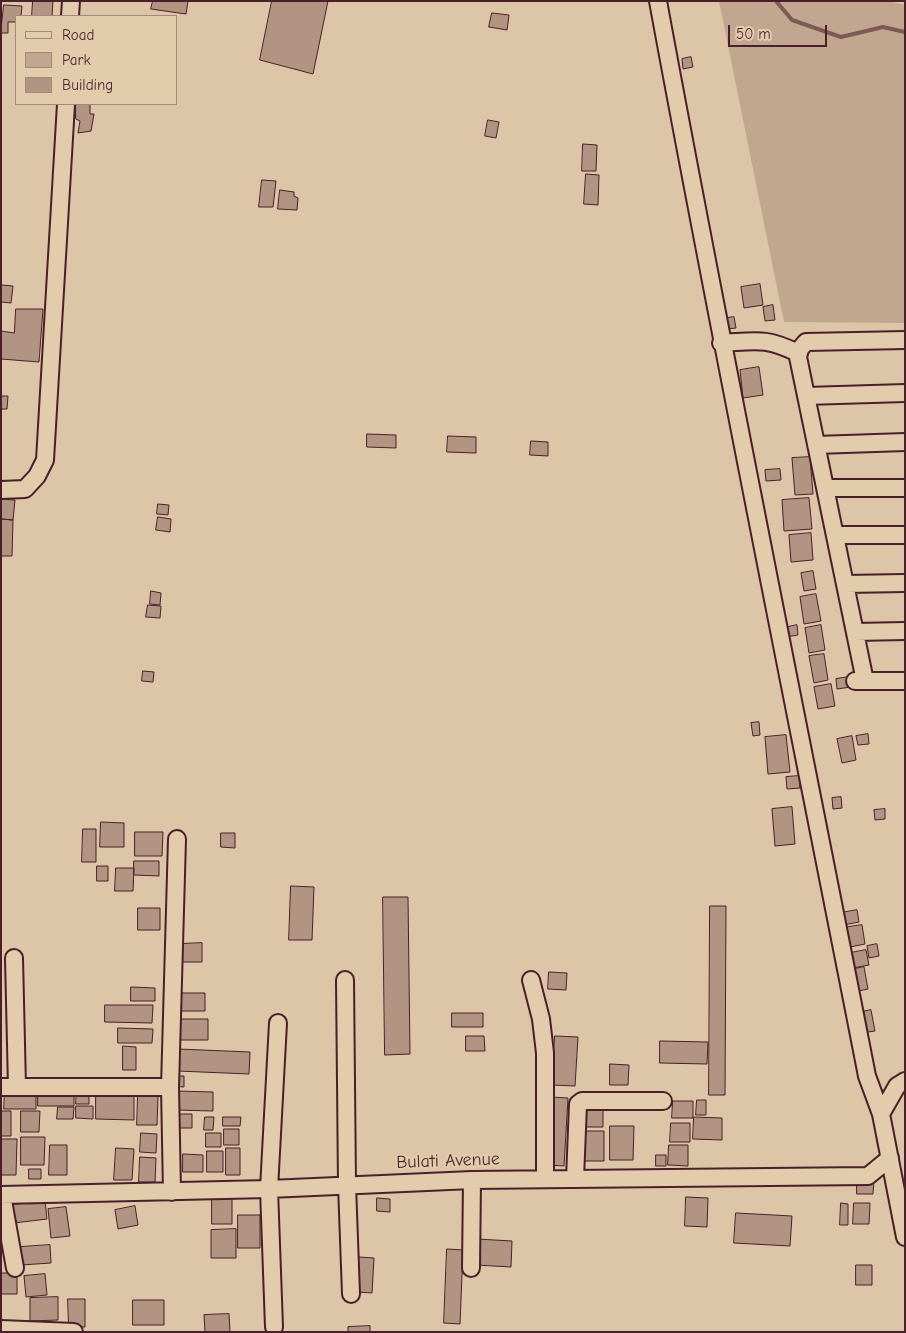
<!DOCTYPE html>
<html>
<head>
<meta charset="utf-8">
<style>
	body { margin:0 }
	#map { position:relative; width:906px; height:1333px; overflow:hidden; background:#ddc5a7; font-family:"Comic Neue",sans-serif }
	canvas { display:block }
	.frame { position:absolute; inset:0; border:2px solid #4a1f2b; pointer-events:none }
	.legend { position:absolute; left:15px; top:15px; width:162px; height:90px; box-sizing:border-box; background:#e3ccac; border:1px solid #a68778; margin:0; padding:6px 9px; list-style:none; font-size:15px; color:#4a1f2b }
	.legend li { display:flex; align-items:center; gap:10px; height:25px }
	.legend b { width:25px; border:1px solid #a68778 }
	.scale { position:absolute; left:728px; top:25px; width:99px; height:22px; box-sizing:border-box; border:2px solid #4a1f2b; border-top:0; padding-left:6px; font-size:15px; line-height:18px; white-space:nowrap; color:#4a1f2b; -webkit-text-stroke:4px #e3ccac; paint-order:stroke }
</style>
</head>
<body>
<div id="map">
<canvas width="906" height="1333"></canvas>
<div class="frame"></div>
<ul class="legend">
<li><b style="height:6px;background:#e3ccac"></b>Road</li>
<li><b style="height:14px;background:#c2a790"></b>Park</li>
<li><b style="height:14px;background:#b19482"></b>Building</li>
</ul>
<div class="scale">50 m</div>
</div>
<script>
const context = document.querySelector('canvas').getContext('2d');
context.lineJoin = 'round';
function fillPath(path, color) { context.fillStyle = color; context.fill(path, 'evenodd'); }
function trace(path, color, width, dash) { context.strokeStyle = color; context.lineWidth = width; context.lineCap = dash ? 'butt' : 'round'; context.setLineDash(dash || []); context.stroke(path); }
function drawText(font, color, halo, rows, align = 'center') {
  context.font = font + ' "Comic Neue",sans-serif'; context.lineWidth = 4; context.setLineDash([]); context.textBaseline = 'middle'; context.strokeStyle = halo; context.fillStyle = color; for (const [text, x, y, turn = 0] of rows) {
    context.save(); context.translate(x, y); context.rotate((+turn || 0) * Math.PI / 180); context.textAlign = isNaN(turn) ? turn : align; if (halo) context.strokeText(text, 0, 0); context.fillText(text, 0, 0); context.restore();
  }
}
fillPath(new Path2D(`
	M719,1h169l17,4v318l-121,-1z`), '#c2a790');
trace(new Path2D(`
	M776,1l16,19 49,17 42,-10 22,5`), '#7e5a57', 4);
const building = new Path2D(`
	M33,1h20l-1,15h-20z
	M153,1h35l-2,13 -35,-5z
	M272,1h56l-15,73 -53,-14z
	M4,5l18,1 -1,10h-5v6h-8v11h-7z
	M492,13l17,2 -2,15 -18,-3z
	M691,57l2,10 -10,2 -1,-10z
	M76,104h14v10h4l-3,17 -13,2 2,-12 -4,-2z
	M488,120l11,2 -3,16 -11,-2z
	M583,144l14,1 -1,26h-14z
	M586,174l13,1 -1,30 -14,-1z
	M262,180l14,1 -3,26h-14z
	M280,190l14,2v4l4,2 -1,12 -19,-1z
	M760,284l3,21 -19,3 -3,-21z
	M1,285l12,1 -2,17 -10,-1z
	M773,305l2,15 -10,1 -2,-14z
	M16,309h27l-4,53 -38,-3v-28l13,2z
	M734,317l2,11 -8,1 -1,-11z
	M759,367l4,28 -20,3 -3,-28z
	M1,396h7l-1,13h-6z
	M367,434l29,1v13l-29,-1z
	M448,436l28,1v16l-29,-1z
	M531,441l17,1v14l-18,-1z
	M810,457l3,37 -18,1 -3,-37z
	M780,469l1,11 -15,1 -1,-11z
	M809,498l3,31 -28,2 -2,-31z
	M1,499l14,1 -2,20 -12,-1z
	M158,504l11,1 -1,10 -11,-1z
	M158,517l13,2 -1,13 -14,-2z
	M1,519l12,1 -1,36h-11z
	M811,533l2,27 -22,2 -2,-27z
	M813,571l3,18 -12,2 -3,-18z
	M151,591l10,2 -1,12 -10,-1z
	M816,594l5,27 -17,3 -4,-27z
	M148,605l13,1 -1,12 -14,-1z
	M797,625l1,10 -12,2 -2,-9z
	M821,625l4,25 -16,3 -4,-25z
	M824,654l4,26 -14,3 -5,-27z
	M143,671l11,1 -1,10 -11,-1z
	M849,677l2,10 -14,2 -1,-10z
	M831,684l4,22 -17,3 -4,-22z
	M759,722l1,13 -7,1 -2,-13z
	M868,734l1,10 -11,1 -2,-9z
	M786,735l4,37 -22,2 -3,-37z
	M852,736l4,24 -14,3 -5,-24z
	M799,776l1,12 -13,1 -1,-12z
	M841,797l1,11 -9,1 -1,-11z
	M792,807l3,37 -20,2 -3,-37z
	M885,809v10l-10,1 -1,-10z
	M101,822l23,1v24h-24z
	M83,829h13v33h-14z
	M135,832h28l-1,24h-27z
	M221,833h14v15l-14,-1z
	M134,861h25v15l-25,-1z
	M97,866h11v15h-11z
	M116,868h18l-1,23h-18z
	M291,886l23,1 -2,53h-23z
	M383,897h25l2,157 -25,1z
	M710,906h16l-1,189h-16z
	M138,908h22v22h-22z
	M857,910l2,12 -16,3 -2,-12z
	M862,925l3,19 -20,4 -3,-20z
	M202,943v19h-20l-1,-18z
	M877,944l2,12 -10,2 -2,-12z
	M866,950l3,15 -21,4 -3,-15z
	M864,967l4,22 -14,3 -4,-22z
	M549,972l18,1 -1,17 -18,-1z
	M131,987l24,1v13h-24z
	M180,993h25v18h-25z
	M105,1005h48l-1,18 -47,-1z
	M871,1010l4,21 -14,2 -4,-20z
	M452,1013h31v14h-31z
	M177,1019h31v21h-31z
	M118,1028l35,1 -1,14h-34z
	M466,1036h18l1,15h-19z
	M555,1036l23,1 -3,49 -23,-1z
	M660,1041l48,1 -1,22 -47,-1z
	M123,1046l13,1v23h-13z
	M178,1049l72,3 -1,22 -72,-3z
	M610,1064l19,1 -1,20h-18z
	M172,1076h12v11l-12,-1z
	M38,1089h36v17h-36z
	M5,1090l31,1v18h-32z
	M77,1090h12v14h-13z
	M96,1091l38,1v28l-38,-1z
	M177,1091l36,1v19l-37,-1z
	M138,1095h20l-1,30h-20z
	M551,1097l17,1 -4,68 -17,-1z
	M697,1100h9v15h-10z
	M673,1101h20v17h-21z
	M76,1106h17v13l-17,-1z
	M58,1107h16l-1,12h-16z
	M583,1107h20v20h-20z
	M1,1111h10v25h-10z
	M21,1111h19l-1,21h-18z
	M176,1114h16v14h-16z
	M205,1117h9l-1,13h-9z
	M223,1117h18l-1,9h-17z
	M694,1117l28,1v22l-29,-1z
	M671,1123h19v19h-20z
	M610,1126h24l-1,34h-23z
	M224,1129h15v16h-15z
	M580,1131h24v30h-25z
	M141,1133l16,1 -1,19 -16,-1z
	M206,1133h15v14h-15z
	M21,1137h24l-1,28h-23z
	M1,1139h16l-1,36h-15z
	M50,1145h17v30h-18z
	M669,1145h19v21l-20,-1z
	M116,1148l18,1 -2,31h-18z
	M226,1148h14v27h-14z
	M207,1151h16v21h-16z
	M183,1154l20,1v17h-20z
	M656,1155h10v11h-10z
	M140,1157l16,1 -1,24h-16z
	M29,1169h12v10h-12z
	M857,1179l17,1 -1,14h-16z
	M686,1197l22,1 -1,29 -22,-1z
	M212,1198h20v26h-20z
	M377,1198l13,1v13l-13,-1z
	M45,1201l2,18 -33,4 -2,-18z
	M841,1203l7,1v21h-8z
	M854,1203h16l-1,21h-16z
	M135,1206l3,19 -20,4 -3,-19z
	M66,1207l4,29 -19,2 -3,-29z
	M736,1213l56,3 -2,30 -56,-3z
	M238,1215h22v33h-22z
	M236,1229v29h-25v-28z
	M477,1239l35,2 -1,26 -35,-2z
	M50,1245l1,18 -30,2 -1,-18z
	M447,1249l16,1 -3,74 -16,-1z
	M359,1257l15,1 -2,35 -15,-1z
	M856,1265h16v20h-16z
	M1,1273h16v21h-16z
	M45,1274l2,21 -21,2 -2,-21z
	M58,1297v23l-28,1v-23z
	M68,1299h17v28h-16z
	M133,1300h31v25h-31z
	M229,1314l1,18h-25l-1,-17z
	M370,1326v6h-22v-5z`);
fillPath(building, '#b19482');
trace(building, '#4a1f2b', 1);
const minor = new Path2D(`
	M658,1c66,359 139,717 209,1075l14,38 24,123
	M70,16l1,-15
	M721,343c36,-2 44,-6 77,10
	M806,396l99,-3
	M816,445l89,-3
	M825,488h80
	M1,490l24,-1 12,-13 8,-16 21,-356
	M835,535h70
	M845,584l60,-1
	M855,632l50,-1
	M855,681h50
	M865,681l-67,-324 2,-8 6,-7 99,-2
	M14,958l3,129
	M345,980l2,205 4,109
	M531,980l10,39 4,34v126
	M1,1087h169
	M881,1114l16,-28 8,-5
	M575,1179l3,-75 4,-3h81
	M172,1192l-2,-105 7,-248
	M1,1195l268,-6 203,-9 396,-4 22,-18
	M2,1195l13,73
	M471,1268l1,-88
	M274,1327l-5,-138 9,-166
	M1,1329l73,3`);
trace(minor, '#4a1f2b', 20);
trace(minor, '#e3ccac', 16);
drawText('18px', '#4a1f2b', '#e3ccac', [
	["Bulati Avenue",448,1161,-2]
]);
</script>
</body>
</html>
